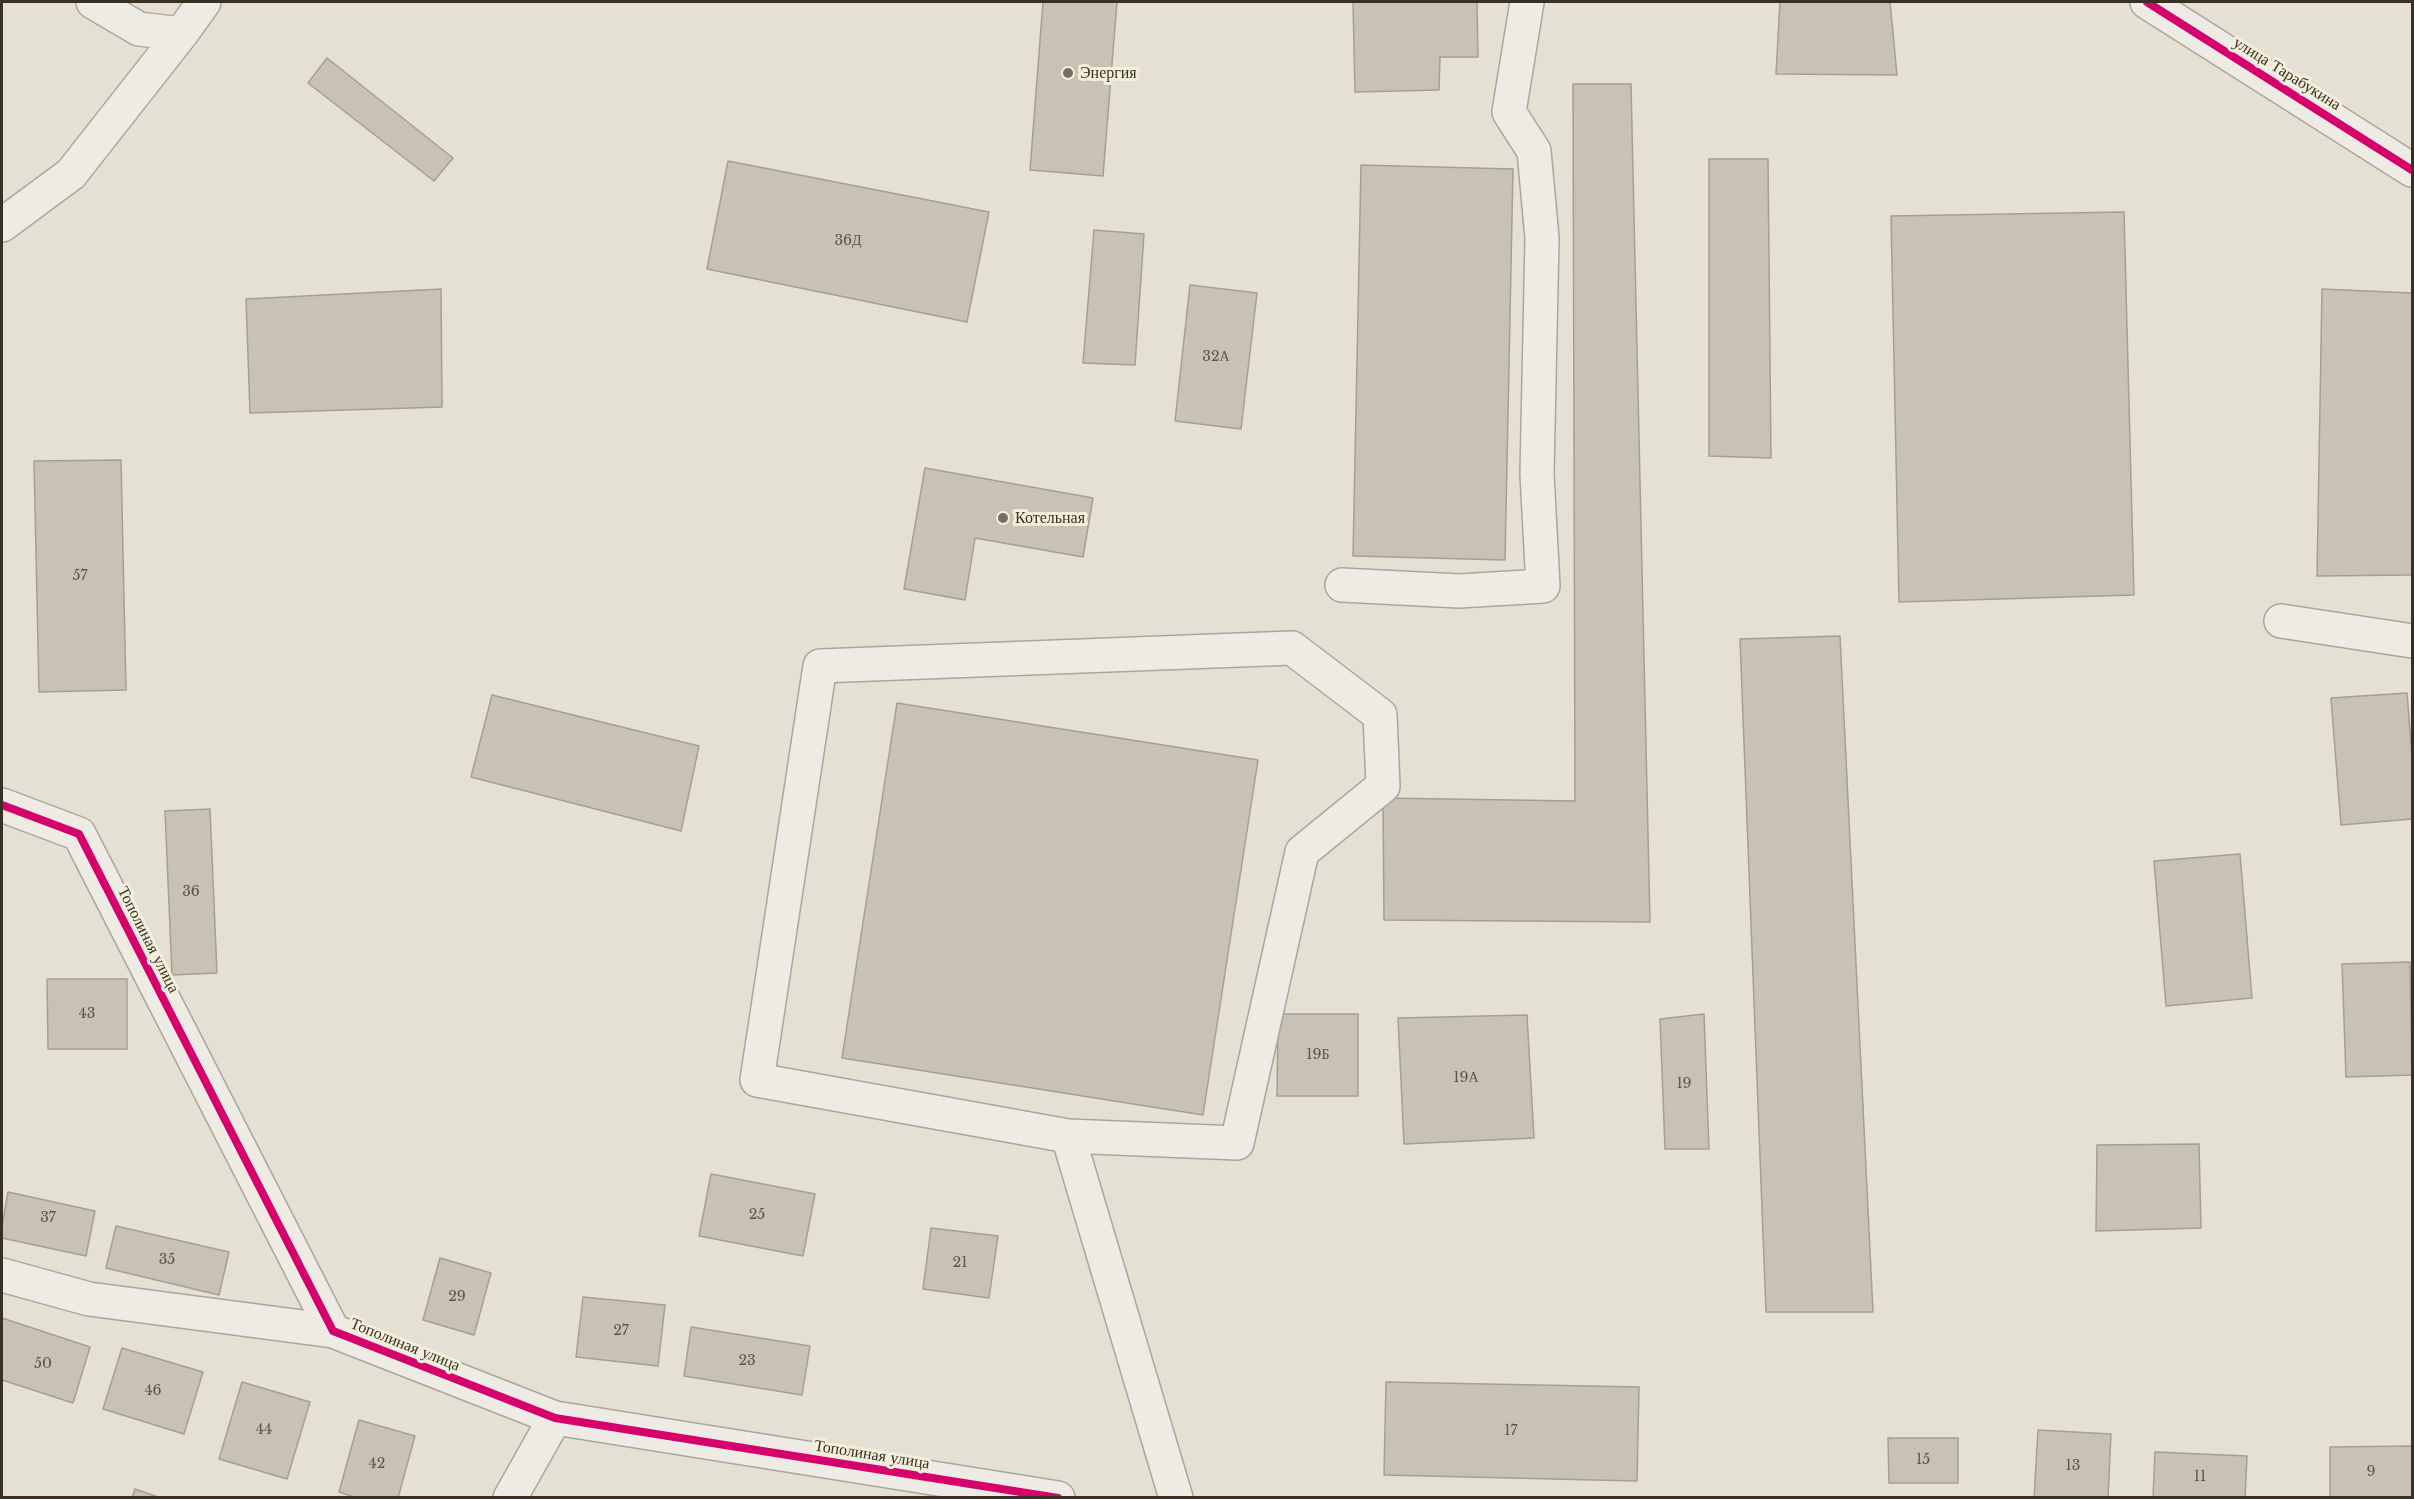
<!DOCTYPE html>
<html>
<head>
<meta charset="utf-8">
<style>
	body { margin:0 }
	#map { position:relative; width:2414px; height:1499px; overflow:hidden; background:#e4e1d4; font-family:"Libre Baskerville",serif }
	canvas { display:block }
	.frame { position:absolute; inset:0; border:3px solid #393023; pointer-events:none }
</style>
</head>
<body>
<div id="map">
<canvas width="2414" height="1499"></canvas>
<div class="frame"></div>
</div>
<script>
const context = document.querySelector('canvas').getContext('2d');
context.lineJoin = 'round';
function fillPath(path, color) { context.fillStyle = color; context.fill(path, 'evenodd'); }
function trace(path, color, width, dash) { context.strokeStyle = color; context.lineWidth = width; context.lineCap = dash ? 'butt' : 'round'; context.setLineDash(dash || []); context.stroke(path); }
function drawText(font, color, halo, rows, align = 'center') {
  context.font = font + ' "Libre Baskerville",serif'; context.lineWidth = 6; context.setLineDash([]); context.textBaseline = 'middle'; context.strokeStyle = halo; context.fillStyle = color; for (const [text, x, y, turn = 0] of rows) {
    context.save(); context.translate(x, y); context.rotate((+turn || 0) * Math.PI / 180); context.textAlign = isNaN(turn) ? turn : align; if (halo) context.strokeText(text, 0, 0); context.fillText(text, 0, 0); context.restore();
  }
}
const building = new Path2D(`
	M1043,2h74l-14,174 -73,-6z
	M1353,2h124l1,55h-38l-1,33 -84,2z
	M1780,2h110l7,73 -121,-1z
	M327,58l126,100 -19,23 -126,-98z
	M1573,84h58l19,838 -266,-2 -1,-122 192,3z
	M1709,159h59l3,299 -62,-2z
	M728,161l261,51 -22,110 -260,-53z
	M1361,165l152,4 -8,391 -152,-4z
	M2124,212l10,383 -235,7 -8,-386z
	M1094,230l50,4 -9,131 -52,-2z
	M1190,285l67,8 -16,136 -66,-8z
	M441,289l1,118 -192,6 -4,-114z
	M2322,289l90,4v282l-95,1z
	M121,460l5,230 -87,2 -5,-231z
	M925,468l168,30 -10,59 -108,-19 -10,62 -61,-11z
	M1840,636l33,676h-107l-26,-673z
	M2407,693l5,63v63l-71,6 -10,-127z
	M492,695l207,51 -18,85 -210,-54z
	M897,703l361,57 -55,355 -361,-57z
	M210,809l7,164 -45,2 -7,-164z
	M2240,854l12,144 -86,8 -12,-145z
	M2410,962l2,113 -66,2 -4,-113z
	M47,979h80v70h-79z
	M1278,1014h80v82h-81z
	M1704,1014l5,135h-44l-5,-130z
	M1527,1015l7,123 -130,6 -6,-126z
	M2199,1144l2,84 -105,3 1,-86z
	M711,1174l104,20 -12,62 -104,-20z
	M8,1192l87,19 -9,45 -84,-18v-12z
	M116,1226l113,26 -10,43 -113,-27z
	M931,1228l67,8 -9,62 -66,-9z
	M440,1258l51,15 -17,62 -51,-15z
	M583,1297l82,8 -7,61 -82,-9z
	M2,1318l88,29 -17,56 -71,-23z
	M691,1327l119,19 -8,49 -118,-19z
	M122,1348l81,24 -19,62 -81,-25z
	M242,1382l68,20 -23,77 -68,-20z
	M1386,1382l253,5 -2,94 -253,-6z
	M359,1420l56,16 -17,62h-41l-18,-6z
	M2038,1430l73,4 -3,64h-74z
	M1888,1438h70v45h-69z
	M2412,1446v51l-82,1v-51z
	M2155,1452l92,4 -2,42h-92z
	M135,1489l26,9h-29z`);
fillPath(building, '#c8c1b5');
trace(building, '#a59e93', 1.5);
const minor = new Path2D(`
	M93,2l46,27 42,5 23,-32
	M2147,2l265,168
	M2,225l69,-51 110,-140
	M1342,585l117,6 84,-5 -6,-112 5,-236 -8,-87 -25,-39 18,-110
	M2281,621l131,20
	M1292,648l88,67 3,71 -81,66 -65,291 -169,-7 -311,-56 63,-414z
	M2,805l77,29 254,497 222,87 503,80
	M1068,1136l108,362
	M2,1275l87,24 244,32
	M510,1498l45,-80`);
trace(minor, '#aaa69c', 36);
trace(minor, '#edebe4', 33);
trace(new Path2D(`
	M2147,2l265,168
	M2,805l77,29 254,497 222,87 503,80`), '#d6006c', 8);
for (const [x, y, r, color] of [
	[1068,73,6,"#756e61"],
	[1003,518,6,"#756e61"]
]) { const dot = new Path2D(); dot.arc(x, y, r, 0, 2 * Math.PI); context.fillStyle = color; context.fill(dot); trace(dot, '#f3efdc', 2); }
drawText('14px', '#5d5448', null, [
	["36Д",848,241],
	["32А",1216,357],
	["57",80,576],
	["36",191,892],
	["43",87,1014],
	["19Б",1318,1055],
	["19А",1466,1078],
	["19",1684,1084],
	["25",757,1215],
	["37",48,1218],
	["35",167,1260],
	["21",960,1263],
	["29",457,1297],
	["27",621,1331],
	["23",747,1361],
	["50",43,1364],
	["46",153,1391],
	["44",264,1430],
	["17",1511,1431],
	["15",1923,1460],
	["42",377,1464],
	["13",2073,1466],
	["9",2371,1472],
	["11",2200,1477]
]);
drawText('16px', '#393023', '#f3efdc', [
	["Энергия",1080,73],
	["Котельная",1015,518]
], 'left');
drawText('16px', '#393023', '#f3efdc', [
	["улица Тарабукина",2287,74,32],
	["Тополиная улица",148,940,63],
	["Тополиная улица",405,1345,22],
	["Тополиная улица",872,1455,9]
]);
</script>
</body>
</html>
